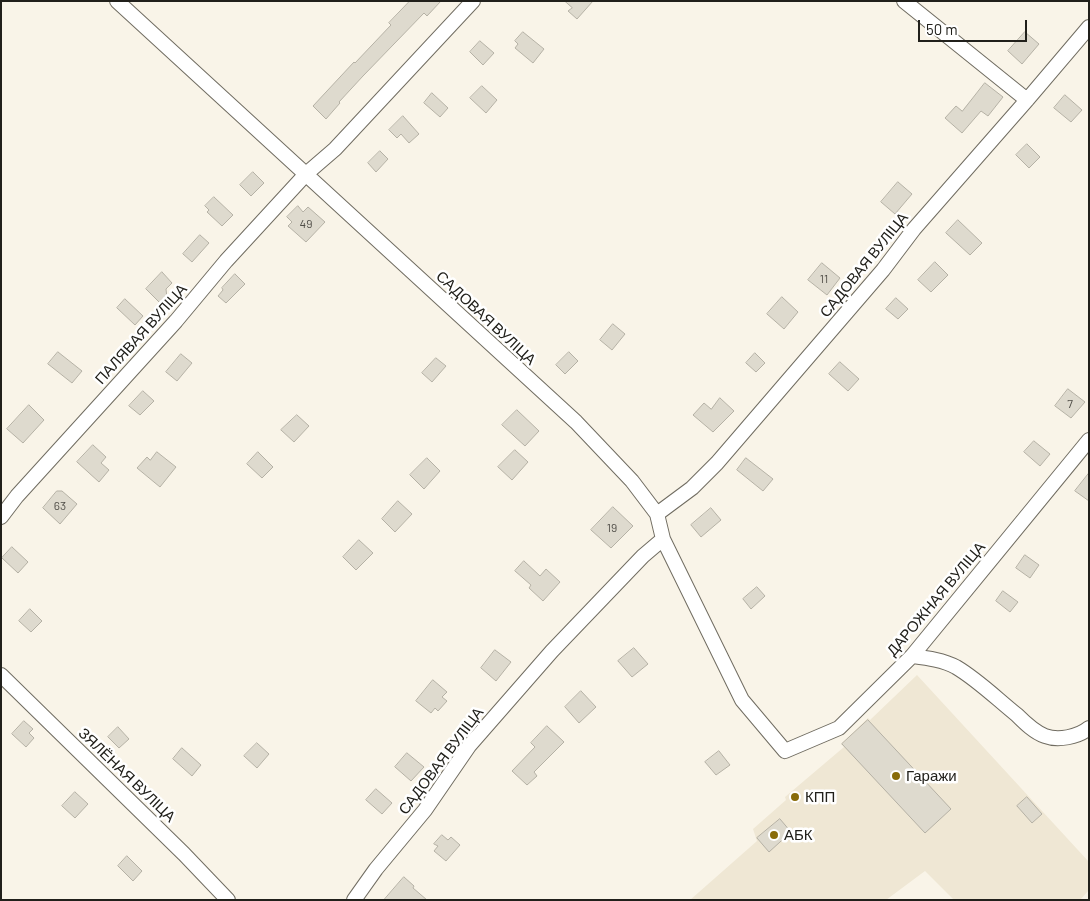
<!DOCTYPE html>
<html>
<head>
<meta charset="utf-8">
<style>
	body { margin:0 }
	#map { position:relative; width:1090px; height:901px; overflow:hidden; background:#f9f4e8; font-family:Barlow,sans-serif }
	canvas { display:block }
	.frame { position:absolute; inset:0; border:2px solid #21201b; pointer-events:none }
	.scale { position:absolute; left:918px; top:20px; width:109px; height:22px; box-sizing:border-box; border:2px solid #21201b; border-top:0; padding-left:6px; font-size:15px; line-height:18px; white-space:nowrap; color:#21201b; -webkit-text-stroke:4px #fff; paint-order:stroke }
</style>
</head>
<body>
<div id="map">
<canvas width="1090" height="901"></canvas>
<div class="frame"></div>
<div class="scale">50 m</div>
</div>
<script>
const context = document.querySelector('canvas').getContext('2d');
context.lineJoin = 'round';
function fillPath(path, color) { context.fillStyle = color; context.fill(path, 'evenodd'); }
function trace(path, color, width, dash) { context.strokeStyle = color; context.lineWidth = width; context.lineCap = dash ? 'butt' : 'round'; context.setLineDash(dash || []); context.stroke(path); }
function drawText(font, color, halo, rows, align = 'center') {
  context.font = font + ' Barlow,sans-serif'; context.lineWidth = 5; context.setLineDash([]); context.textBaseline = 'middle'; context.strokeStyle = halo; context.fillStyle = color; for (const [text, x, y, turn = 0] of rows) {
    context.save(); context.translate(x, y); context.rotate((+turn || 0) * Math.PI / 180); context.textAlign = isNaN(turn) ? turn : align; if (halo) context.strokeText(text, 0, 0); context.fillText(text, 0, 0); context.restore();
  }
}
fillPath(new Path2D(`
	M917,675l172,187v28l-9,10h-126l-29,-29 -39,29h-196l67,-59 -4,-12 33,-29 -1,-3 59,-50 -3,-3 27,-26 2,2z`), '#efe7d4');
const building = new Path2D(`
	M410,1h31l-14,15 -3,-3 -61,63 -24,26 1,1 -14,16 -13,-13 41,-44 1,1 36,-38 -2,-2z
	M565,1h28l-16,18 -9,-8 4,-3z
	M523,32l21,17 -11,14 -18,-15 3,-4 -3,-3z
	M1025,32l14,12 -17,20 -14,-13z
	M480,41l14,12 -11,12 -13,-13z
	M985,83l18,14 -15,19 -7,-5 -19,22 -17,-15 11,-12 6,5z
	M482,86l15,14 -11,13 -16,-15z
	M432,93l16,15 -8,9 -16,-14z
	M1065,95l17,15 -11,12 -17,-14z
	M403,116l16,18 -10,9 -8,-9 -4,4 -8,-8z
	M1027,144l13,13 -11,11 -13,-13z
	M380,151l8,8 -12,13 -8,-9z
	M253,172l11,11 -13,13 -11,-11z
	M898,182l14,12 -17,20 -14,-12z
	M214,197l19,18 -11,11 -15,-14 2,-2 -4,-4z
	M298,206l5,6 5,-5 17,15 -19,20 -18,-16 4,-4 -5,-5z
	M958,220l24,23 -12,12 -24,-22z
	M200,235l9,8 -17,19 -9,-8z
	M935,262l13,13 -17,17 -13,-12z
	M822,263l18,15 -13,17 -19,-15z
	M162,272l10,11 -6,6 1,9 -6,6 -15,-15z
	M235,274l10,10 -19,19 -8,-7 5,-6 -1,-2z
	M782,297l16,15 -14,17 -17,-15z
	M896,298l12,11 -10,10 -12,-10z
	M125,299l18,17 -8,9 -18,-17z
	M613,324l12,10 -13,16 -12,-10z
	M58,352l24,19 -10,12 -24,-19z
	M569,352l9,9 -13,13 -9,-9z
	M755,353l10,10 -9,9 -10,-9z
	M181,354l11,9 -15,18 -11,-9z
	M436,358l10,8 -14,16 -10,-9z
	M840,362l19,17 -11,12 -19,-17z
	M1068,389l17,13 -14,16 -16,-12z
	M143,391l11,10 -14,14 -11,-9z
	M720,398l14,13 -21,21 -20,-17 11,-12 7,6z
	M29,405l15,15 -21,23 -16,-14z
	M517,410l22,21 -14,15 -23,-21z
	M297,415l12,11 -15,16 -13,-12z
	M1034,441l16,13 -10,12 -16,-14z
	M93,445l13,12 -5,6 8,7 -10,12 -22,-20z
	M515,450l13,12 -16,18 -14,-13z
	M157,452l19,15 -16,20 -23,-19 10,-11 3,3z
	M258,452l15,15 -11,11 -15,-14z
	M427,458l13,13 -16,18 -14,-14z
	M746,458l27,21 -10,12 -26,-21z
	M1089,473v28l-14,-10z
	M57,491h5l15,13 -17,20 -17,-16z
	M398,501l14,13 -17,18 -13,-13z
	M613,507l20,19 -22,22 -20,-18z
	M711,508l10,12 -20,17 -10,-12z
	M359,540l14,13 -17,17 -13,-13z
	M12,547l16,15 -10,11 -16,-15z
	M1025,555l14,10 -9,13 -14,-10z
	M524,561l16,15 6,-7 14,13 -17,19 -14,-13 2,-3 -16,-14z
	M757,587l8,9 -14,13 -8,-10z
	M1003,591l15,11 -8,10 -14,-11z
	M30,609l12,12 -11,11 -12,-11z
	M634,648l14,16 -16,13 -14,-16z
	M495,650l16,12 -15,19 -15,-13z
	M433,680l14,12 -5,5 5,4 -9,10 -3,-3 -4,5 -15,-12z
	M581,691l15,16 -17,16 -14,-16z
	M868,720l83,89 -26,24 -83,-89z
	M24,721l9,8 -4,4 5,5 -8,9 -14,-13z
	M547,726l17,16 -30,30 3,4 -10,9 -15,-14 23,-24 -4,-4z
	M118,727l11,12 -10,9 -11,-11z
	M257,743l12,11 -12,14 -13,-12z
	M182,748l19,17 -9,11 -19,-17z
	M719,751l11,14 -14,10 -11,-13z
	M407,753l17,14 -13,14 -16,-14z
	M376,789l16,14 -10,11 -16,-14z
	M75,792l13,12 -13,14 -13,-12z
	M1027,797l15,17 -10,9 -15,-17z
	M780,819l11,13 -22,20 -12,-14z
	M442,835l6,5 3,-3 9,8 -14,16 -12,-10 4,-5 -4,-2z
	M127,856l15,15 -9,10 -15,-15z
	M404,877l10,9 -1,2 14,12h-43z`);
fillPath(building, '#dedace');
trace(building, '#b5b1a5', 1);
const minor = new Path2D(`
	M117,1l459,421 56,59 25,33 6,25 79,161 43,51 54,-23 73,-72 177,-216
	M904,1l123,99
	M657,514l35,-26 25,-25 166,-193 31,-41 113,-129 62,-73
	M1,517l16,-21 159,-175 50,-60 80,-87 29,-25 138,-148
	M912,656c15,2 31,4 44,11 22,13 41,32 61,48 8,8 17,17 28,21 13,5 33,1 44,-8
	M1,675l183,179 44,46
	M354,900l22,-31 49,-59 44,-64 83,-95 91,-95 20,-17`);
trace(minor, '#706c61', 16);
trace(minor, '#fff', 14);
for (const [x, y, r, color] of [
	[896,776,5,"#886b09"],
	[795,797,5,"#886b09"],
	[774,835,5,"#886b09"]
]) { const dot = new Path2D(); dot.arc(x, y, r, 0, 2 * Math.PI); context.fillStyle = color; context.fill(dot); trace(dot, '#fff', 2); }
drawText('12px', '#504e48', null, [
	["49",306,224],
	["11",824,279],
	["7",1070,404],
	["63",60,506],
	["19",612,528]
]);
drawText('15px', '#21201b', '#fff', [
	["САДОВАЯ ВУЛІЦА",864,265,-51],
	["САДОВАЯ ВУЛІЦА",486,318,43],
	["ПАЛЯВАЯ ВУЛІЦА",141,334,-48],
	["ДАРОЖНАЯ ВУЛІЦА",936,599,-50],
	["САДОВАЯ ВУЛІЦА",441,761,-53],
	["ЗЯЛЁНАЯ ВУЛІЦА",127,775,44]
]);
drawText('15px', '#21201b', '#fff', [
	["Гаражи",906,776],
	["КПП",805,797],
	["АБК",784,835]
], 'left');
</script>
</body>
</html>
